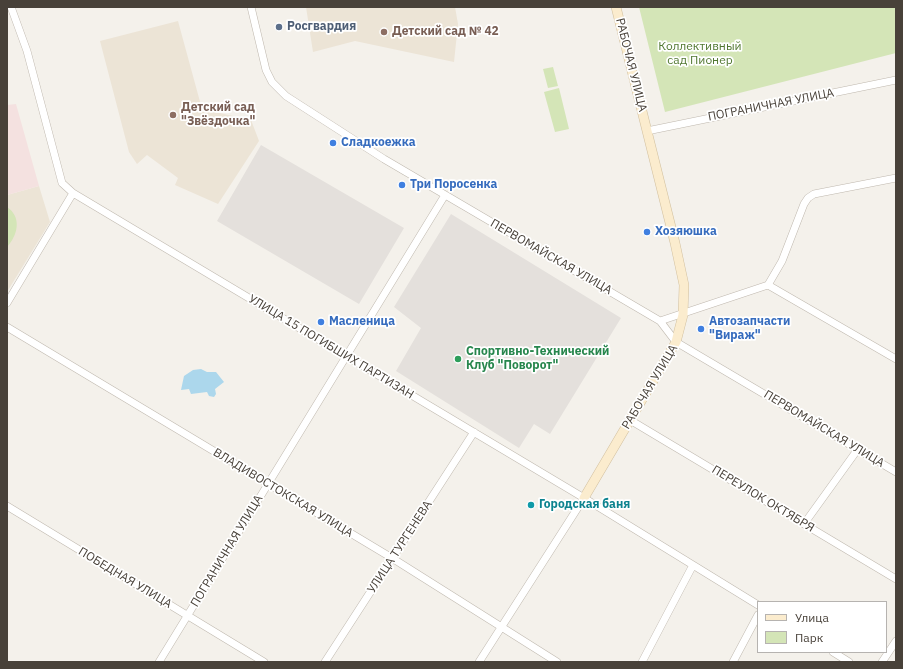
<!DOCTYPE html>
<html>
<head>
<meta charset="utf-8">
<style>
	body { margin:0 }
	#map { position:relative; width:903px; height:669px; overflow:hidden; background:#f4f1eb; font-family:"IBM Plex Sans",sans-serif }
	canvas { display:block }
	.frame { position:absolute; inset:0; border:8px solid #484139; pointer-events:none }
	.legend { position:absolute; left:757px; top:601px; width:130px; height:52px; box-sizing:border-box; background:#fff; border:1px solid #b6b3b0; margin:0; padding:5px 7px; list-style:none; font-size:12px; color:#484139 }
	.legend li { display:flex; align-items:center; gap:8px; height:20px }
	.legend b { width:20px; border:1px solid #b6b3b0 }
</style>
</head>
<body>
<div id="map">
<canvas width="903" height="669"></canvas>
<div class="frame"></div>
<ul class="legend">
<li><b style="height:5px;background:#fbecce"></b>Улица</li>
<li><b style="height:11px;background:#d4e5b7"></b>Парк</li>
</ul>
</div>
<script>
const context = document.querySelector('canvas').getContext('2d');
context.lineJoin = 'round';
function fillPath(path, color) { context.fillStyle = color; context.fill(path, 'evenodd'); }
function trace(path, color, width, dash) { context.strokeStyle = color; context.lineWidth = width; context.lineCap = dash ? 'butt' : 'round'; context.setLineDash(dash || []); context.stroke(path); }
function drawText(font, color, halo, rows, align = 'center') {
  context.font = font + ' "IBM Plex Sans",sans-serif'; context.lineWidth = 3.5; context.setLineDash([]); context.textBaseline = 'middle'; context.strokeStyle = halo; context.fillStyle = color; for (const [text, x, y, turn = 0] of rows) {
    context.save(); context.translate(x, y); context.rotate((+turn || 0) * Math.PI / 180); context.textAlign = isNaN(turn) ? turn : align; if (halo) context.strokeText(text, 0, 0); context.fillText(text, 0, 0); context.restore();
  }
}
fillPath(new Path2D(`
	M261,145l143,83 -45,76 -142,-83z
	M451,214l170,104 -71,116 -16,-10 -15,24 -123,-77 25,-43 -27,-21z`), '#e4e0dc');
fillPath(new Path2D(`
	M306,7h149l3,17 -4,38 -99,-21 -42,11z
	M178,21l24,88 49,11 8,21 -41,63 -43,-19 3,-7 -31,-23 -10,9 -8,-12 -29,-111z
	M39,186l11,36 -43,70v-97z`), '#ece4d6');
fillPath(new Path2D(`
	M16,104l23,82 -32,9v-90z`), '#f4e1e0');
fillPath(new Path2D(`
	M639,7h257v46l-231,59z
	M553,67l5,19 -10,2 -5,-19z
	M559,88l10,41 -14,3 -11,-40z
	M7,207c15,10 11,28 0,40z`), '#d4e5b7');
fillPath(new Path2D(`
	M201,369l6,3h9l8,10 -9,7 1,5 -2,3 -5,-1 -2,-4 -16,2 -2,-5 -8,1 3,-14 9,-6z`), '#acd7ec');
const street = new Path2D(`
	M11,7l16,44 35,132 11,10 511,305 174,107
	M251,7l15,63 6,12 14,14 98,63 276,162 16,21 220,130
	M647,131l249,-51
	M768,285l14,-24 22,-57 4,-6 6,-4 82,-16
	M768,285l128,74
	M7,303l66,-110
	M660,321l108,-36
	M7,327l385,231 165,104
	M630,420l266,159
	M7,506l257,156
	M804,524l54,-75
	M833,652l16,10
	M159,662l286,-467
	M325,662l149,-230
	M479,662l105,-164
	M642,662l51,-97
	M733,662l25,-47
	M882,662l14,-21`);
const secondary = new Path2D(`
	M584,498l92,-156 7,-27 1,-30 -9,-42 -59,-236`);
trace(street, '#bfb8ae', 8);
trace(secondary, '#d1bf9e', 10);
trace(street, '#fff', 7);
trace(secondary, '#fbecce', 9);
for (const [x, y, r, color] of [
	[279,27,4,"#5c6f8a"],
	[384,32,4,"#8d6e63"],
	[173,115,4,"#8d6e63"],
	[333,143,4,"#3f7fe0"],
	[402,185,4,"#3f7fe0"],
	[647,232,4,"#3f7fe0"],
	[321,322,4,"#3f7fe0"],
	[701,329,4,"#3f7fe0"],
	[458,359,4,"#2e9e5b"],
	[531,505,4,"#0f9aa8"]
]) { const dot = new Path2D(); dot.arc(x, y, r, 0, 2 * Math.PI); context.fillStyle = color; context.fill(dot); trace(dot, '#fff', 1.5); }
drawText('bold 12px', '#4e5e75', '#fff', [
	["Росгвардия",287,27]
], 'left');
drawText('bold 12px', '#785e54', '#fff', [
	["Детский сад № 42",392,32],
	["Детский сад",181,108],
	["\"Звёздочка\"",181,122]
], 'left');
drawText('12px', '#507730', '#fff', [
	["Коллективный",700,47],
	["сад Пионер",700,61]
]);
drawText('12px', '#484139', '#fff', [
	["РАБОЧАЯ УЛИЦА",631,65,76],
	["ПОГРАНИЧНАЯ УЛИЦА",771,105,-11],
	["ПЕРВОМАЙСКАЯ УЛИЦА",551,257,30],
	["УЛИЦА 15 ПОГИБШИХ ПАРТИЗАН",331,347,31],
	["РАБОЧАЯ УЛИЦА",650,387,-59],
	["ПЕРВОМАЙСКАЯ УЛИЦА",824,429,31],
	["ВЛАДИВОСТОКСКАЯ УЛИЦА",283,493,31],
	["ПЕРЕУЛОК ОКТЯБРЯ",763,499,31],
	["УЛИЦА ТУРГЕНЕВА",400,547,-57],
	["ПОГРАНИЧНАЯ УЛИЦА",227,551,-59],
	["ПОБЕДНАЯ УЛИЦА",125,578,31]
]);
drawText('bold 12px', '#366cbe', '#fff', [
	["Сладкоежка",341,143],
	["Три Поросенка",410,185],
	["Хозяюшка",655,232],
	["Масленица",329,322],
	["Автозапчасти",709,322],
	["\"Вираж\"",709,336]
], 'left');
drawText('bold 12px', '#27864d', '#fff', [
	["Спортивно-Технический",466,352],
	["Клуб \"Поворот\"",466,366]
], 'left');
drawText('bold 12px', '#0d838f', '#fff', [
	["Городская баня",539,505]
], 'left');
</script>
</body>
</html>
